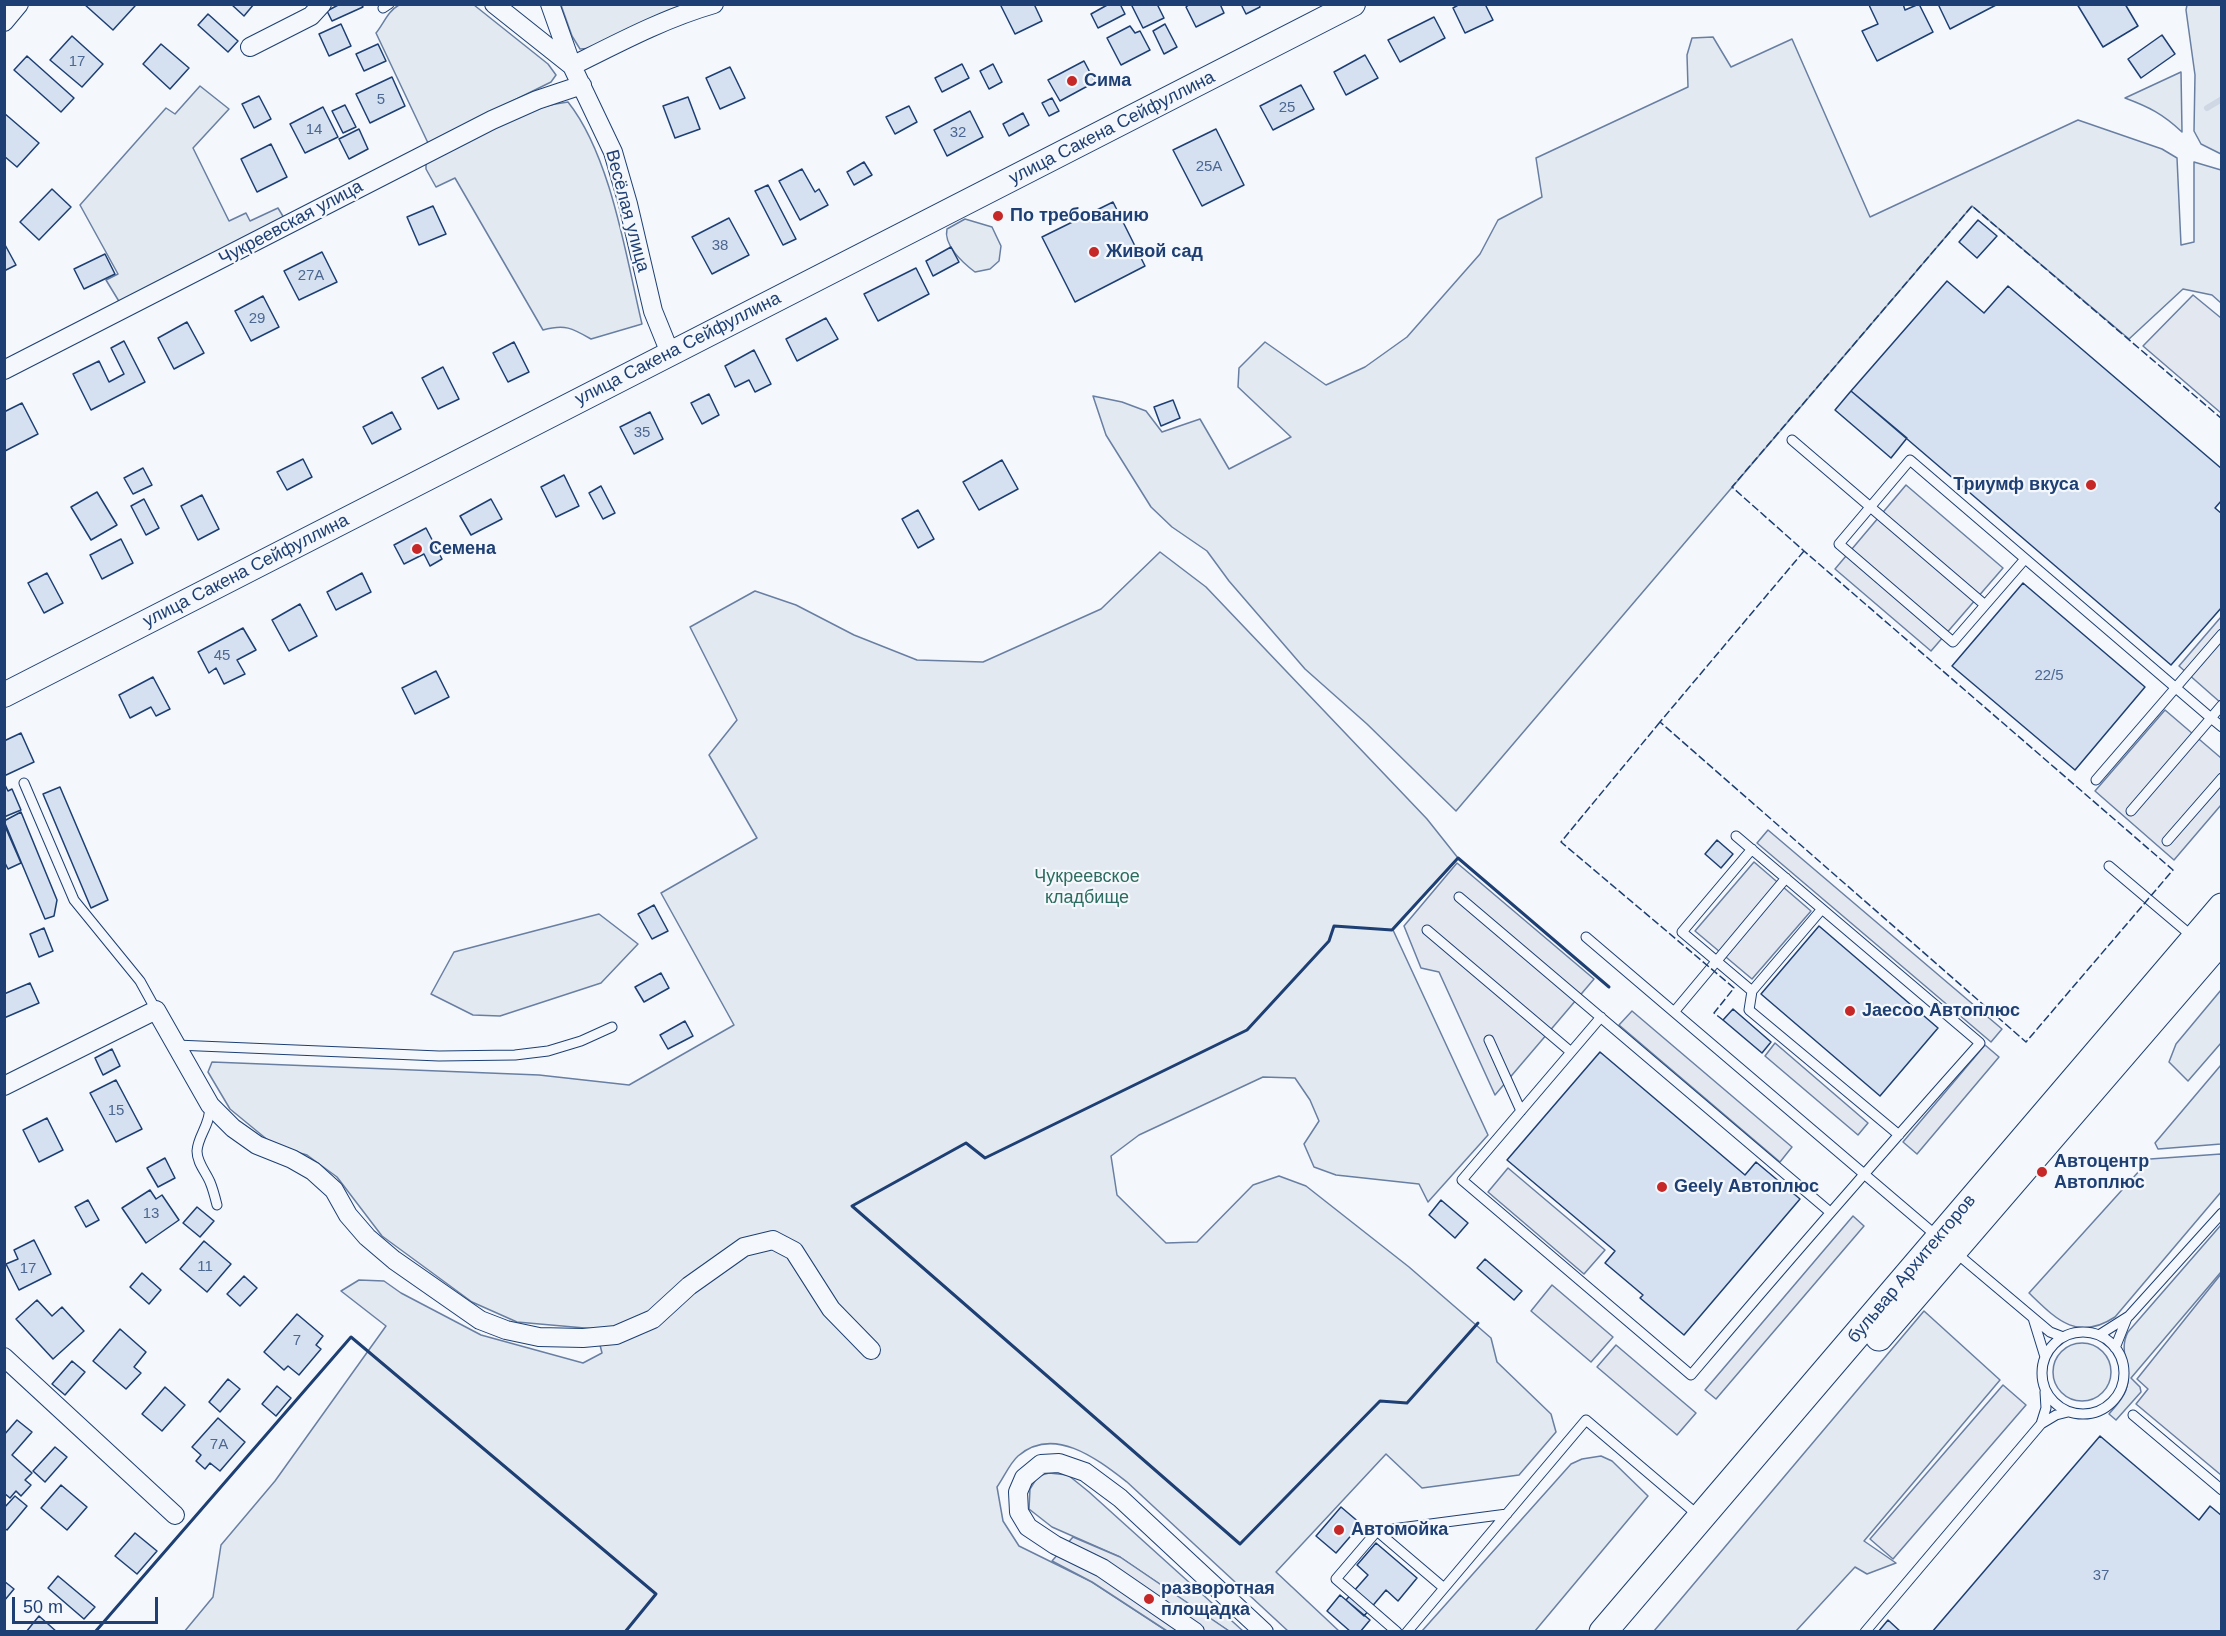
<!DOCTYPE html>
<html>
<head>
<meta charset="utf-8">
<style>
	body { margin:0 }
	#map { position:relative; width:2226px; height:1636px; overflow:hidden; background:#f4f7fb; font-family:Arial,sans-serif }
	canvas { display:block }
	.frame { position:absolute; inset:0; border:6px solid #1d3f73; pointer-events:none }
	.scale { position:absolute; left:12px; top:1597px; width:146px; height:27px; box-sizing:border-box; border:3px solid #1d3f73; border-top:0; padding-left:8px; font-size:18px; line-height:21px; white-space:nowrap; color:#1d3f73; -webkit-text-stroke:4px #f4f7fb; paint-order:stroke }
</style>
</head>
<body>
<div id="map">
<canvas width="2226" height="1636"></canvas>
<div class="frame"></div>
<div class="scale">50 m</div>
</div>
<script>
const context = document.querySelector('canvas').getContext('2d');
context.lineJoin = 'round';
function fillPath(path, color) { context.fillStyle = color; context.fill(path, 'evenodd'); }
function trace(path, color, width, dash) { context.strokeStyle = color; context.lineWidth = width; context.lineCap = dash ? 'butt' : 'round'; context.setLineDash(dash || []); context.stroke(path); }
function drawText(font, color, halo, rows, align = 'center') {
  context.font = font + ' Arial,sans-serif'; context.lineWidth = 4.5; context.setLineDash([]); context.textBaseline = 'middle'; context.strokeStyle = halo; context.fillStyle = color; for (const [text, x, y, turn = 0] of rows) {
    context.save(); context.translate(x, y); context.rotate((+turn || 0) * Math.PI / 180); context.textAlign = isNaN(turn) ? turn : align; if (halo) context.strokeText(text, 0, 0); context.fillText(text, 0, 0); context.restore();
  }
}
const green = new Path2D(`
	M399,5h75l74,59 8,11 -5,7 -123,61 -52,-110c8,-10 12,-22 23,-28z
	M561,5h129l-96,43 -14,1 -8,-13z
	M2187,5h34v149l-20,-10 -7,-13 1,-56 -9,-65z
	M1713,37l18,30 61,-28 78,178 208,-97 84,29 15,9 4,87 13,-3v-80l27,8v133l-9,-8 -29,-6 -54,50 -157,-133 -516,605 -89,-87 -62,-55 -76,-88 -22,-30 -35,-24 -21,-20 -45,-72 -13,-39 29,6 24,9 16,21 38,-13 29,50 62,-32 -53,-50 1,-19 26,-26 61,43 39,-18 42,-30 73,-83 18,-34 44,-23 -6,-39 152,-71 -1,-32 5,-17z
	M2181,72l1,60c-19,-18 -33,-25 -57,-34z
	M200,86l29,23 -36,39 36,73 17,-8 4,8 28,-13 6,10 -164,85 -14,-23 12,-6 -38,-69 86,-97 9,6z
	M568,102c43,54 58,155 74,222l-51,15c-19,-11 -26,-15 -48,-9l-88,-152 -19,9 -10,-18v-8c45,-23 91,-53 142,-59z
	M965,219l27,8 9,19 -2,15 -9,8 -15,3c-12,-9 -32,-27 -28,-43z
	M1160,552l46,35 221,232 31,39 -65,72 95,205 -60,67 -9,-18 -83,-9 -22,-8 -10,-23 15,-23 -9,-21 -15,-22 -32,-1 -124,58 -28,21 6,39 49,48 31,-1 56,-57 26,-9 27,10 103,81 82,71 6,24 54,52 5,18 -37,43 -97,13 -36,-34 -110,118 63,59h-51l-161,-149c-30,-23 -73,-57 -109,-26 -8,7 -14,21 -21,31l6,34 16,25 73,36 75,49 -983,1 29,-35 8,-52 54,-64 111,-155 -45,-35 18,-11 25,1 17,12 80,42 102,28 19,-10 -6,-24 -79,-7 -45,-20 -90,-66 -45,-59 -30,-22 -32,-9 -45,-37 -22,-37 4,-10 327,13 90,10 105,-60 -73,-132 96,-55 -48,-83 28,-35 -47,-93 65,-36 41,14 58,30 63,25 66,2 118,-53z
	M599,914l39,30 -37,39 -101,33 -27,-1 -42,-21 23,-42z
	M2221,990v53l-33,38 -19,-19 7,-18z
	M2221,1065v79l-63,5 -3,-6z
	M2221,1154v38l-106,125c-38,25 -59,2 -86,-24l121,-134z
	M2221,1225v47l-90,106 9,9 1,5 -25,28 -7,-6c6,-7 14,-15 17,-24 8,-21 -9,-37 2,-58z
	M1924,1311l76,69 -136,161 32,22 -29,11 -12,-7 -59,64h-142z
	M2053 1372a29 29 0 1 1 58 0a29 29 0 1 1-58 0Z
	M1601,1456l11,5 36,35 -113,135h-113l149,-167 11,-5z
	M1049,1473l19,2 21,17 154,139h-14l-109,-74 -68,-30 -23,-18 1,-20 8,-13z`);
fillPath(green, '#e3e9f0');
trace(green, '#687fa3', 1.5);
const parking = new Path2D(`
	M2193,295l28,23v95l-78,-67z
	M1906,485l97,83 -72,83 -96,-82z
	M2221,617v86l-42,-37z
	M2165,710l56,48v47l-47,55 -79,-69z
	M1768,830l234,199 -11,13 -234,-199z
	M1754,862l57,49 -59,68 -57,-48z
	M1457,863l137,116 -99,116 -56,-123 -18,-4 -17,-42z
	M1632,1011l160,136 -12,15 -161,-137z
	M1775,1043l93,80 -10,12 -93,-79z
	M1985,1045l14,12 -82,97 -14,-12z
	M1508,1168l97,82 -21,24 -96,-82z
	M1853,1216l11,10 -148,173 -11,-9z
	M2221,1274v201l-85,-71 12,-15 -11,-10z
	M1552,1285l61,52 -22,25 -60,-51z
	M1616,1345l80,68 -19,22 -80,-68z
	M2003,1385l23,20 -133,154 -23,-20z
	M1073,1537l47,20 109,74h-62l-75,-49 -40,-21z`);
fillPath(parking, '#e3e8f0');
trace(parking, '#687fa3', 1.5);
trace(new Path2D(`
	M2207,108l15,-9`), '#cfd7e4', 6);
const building = new Path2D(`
	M84,4h50l1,2 -22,24z
	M231,4h23l-10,12z
	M340,4h21l2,3 -31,14 -5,-10z
	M1000,4h34l8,17 -27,13z
	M1109,4h11l5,10 -27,14 -7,-14z
	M1131,4h26l7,14 -21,10z
	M1190,4h30l4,9 -28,14 -10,-20z
	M1241,4h18l1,3 -14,7z
	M1460,4h25l8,16 -28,13 -12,-25z
	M1903,4l2,6 14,-6 14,28 -56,29 -15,-30 16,-7 -9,-19z
	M1938,4h60l-48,25z
	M2077,4h48l13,22 -35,21z
	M208,14l30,27 -10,11 -30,-27z
	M1434,17l11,21 -45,24 -12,-22z
	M341,24l10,22 -22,10 -10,-22z
	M1165,24l12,23 -13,7 -11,-23z
	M1130,26l5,7 5,-2 10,19 -29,15 -14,-27z
	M2162,35l13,19 -34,24 -13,-19z
	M72,36l31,28 -21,23 -32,-27z
	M161,44l28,24 -19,21 -27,-25z
	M378,44l8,17 -22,10 -8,-17z
	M1365,55l13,23 -32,17 -12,-23z
	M27,56l47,42 -13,14 -47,-42z
	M1084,61l11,21 -35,19 -12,-21z
	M962,64l7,14 -27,14 -7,-14z
	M993,64l9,18 -13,7 -9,-18z
	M730,67l15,31 -25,11 -14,-31z
	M392,77l13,29 -35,17 -14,-29z
	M1301,85l13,24 -41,21 -13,-24z
	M259,96l12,23 -17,9 -12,-24z
	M688,97l12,32 -25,9 -12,-32z
	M1052,98l7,13 -10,5 -7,-13z
	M345,105l11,22 -13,6 -11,-22z
	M909,106l8,16 -22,12 -9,-17z
	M323,107l15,30 -33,16 -15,-29z
	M970,111l13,26 -36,19 -13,-26z
	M4,113l35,30 -22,24 -13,-11z
	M1023,113l6,12 -20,11 -6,-12z
	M359,129l9,20 -19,10 -10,-20z
	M1216,129l28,56 -42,21 -29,-56z
	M271,144l16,33 -30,15 -16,-33z
	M864,162l8,13 -18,10 -7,-13z
	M802,169l13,23 4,-3 9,16 -28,15 -21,-39z
	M768,185l28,54 -13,6 -28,-54z
	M52,189l19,18 -32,33 -19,-18z
	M1113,202l32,64 -70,36 -33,-65z
	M433,206l13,28 -27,11 -12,-28z
	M729,218l20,37 -37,19 -20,-37z
	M1978,220l19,16 -20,22 -18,-16z
	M4,243l12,22 -12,6z
	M951,247l8,15 -26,14 -7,-15z
	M322,252l15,30 -38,18 -15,-29z
	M105,254l10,20 -31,15 -10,-20z
	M916,268l13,26 -51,27 -14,-27z
	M1947,281l37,32 24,-27 214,183v31l-7,8 7,6v93l-51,58 -320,-274z
	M263,296l16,31 -28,14 -16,-30z
	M826,318l12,21 -41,22 -11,-22z
	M187,322l17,31 -30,16 -16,-31z
	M124,341l21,41 -54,28 -18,-36 26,-13 10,21 15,-8 -13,-26z
	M514,342l15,30 -21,10 -15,-29z
	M754,350l17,34 -16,8 -6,-12 -14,7 -10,-21z
	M443,367l16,32 -21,10 -16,-31z
	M1851,391l56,47 -16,20 -56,-48z
	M709,394l10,21 -17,9 -11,-21z
	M1173,400l7,18 -19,8 -7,-19z
	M22,403l16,31 -33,17 -1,-39z
	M392,412l9,17 -29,15 -9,-17z
	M650,412l13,27 -29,15 -14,-27z
	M303,459l9,18 -25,13 -10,-18z
	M1002,460l16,29 -39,21 -16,-28z
	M143,468l9,17 -19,9 -9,-16z
	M564,475l15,31 -23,11 -15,-30z
	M601,486l14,27 -12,6 -14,-26z
	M97,492l20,33 -26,15 -20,-33z
	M202,495l17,34 -21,11 -17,-34z
	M144,499l15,29 -13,7 -15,-29z
	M491,499l11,20 -31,16 -11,-19z
	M918,510l16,29 -16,9 -16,-29z
	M426,528l16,31 -12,7 -6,-12 -20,10 -10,-19z
	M121,539l12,24 -31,16 -12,-24z
	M47,573l16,30 -19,10 -16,-30z
	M362,573l9,19 -35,18 -9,-18z
	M2023,583l122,104 -70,83 -123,-104z
	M300,604l17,32 -28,15 -17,-31z
	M243,628l13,22 -19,10 8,14 -21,10 -8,-16 -7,5 -11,-21z
	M436,671l13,26 -34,17 -13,-26z
	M153,677l17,32 -14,7 -5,-9 -21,11 -11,-23z
	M21,733l13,29 -30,14v-35z
	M4,783l4,8 4,-2 9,21 -17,7z
	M60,787l48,113 -17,8 -48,-114z
	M21,812l36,88 -3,16 -9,3 -41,-98z
	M4,824l17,39 -13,6 -4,-8z
	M1717,840l16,14 -12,14 -16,-14z
	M654,905l14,26 -16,8 -14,-25z
	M1819,926l119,102 -58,68 -119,-102z
	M44,928l9,23 -14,6 -9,-23z
	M661,973l8,15 -25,14 -9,-15z
	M30,983l9,20 -35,15v-24z
	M1733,1009l38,33 -9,11 -39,-33z
	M685,1021l8,15 -25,13 -8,-14z
	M112,1049l8,17 -17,9 -8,-17z
	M1600,1052l145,123 11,-13 44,37 -116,136 -44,-37 3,-3 -38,-32 10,-12 -108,-91z
	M116,1080l26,49 -26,13 -26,-49z
	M47,1118l16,32 -24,12 -16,-32z
	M165,1158l10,20 -17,9 -11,-19z
	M150,1190l6,9 6,-4 17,25 -33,23 -24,-35z
	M88,1200l11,20 -13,7 -11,-20z
	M1441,1200l27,23 -13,15 -26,-23z
	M197,1207l17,14 -14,16 -17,-14z
	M34,1240l17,34 -32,16 -13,-26 12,-5 -4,-9z
	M204,1241l27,23 -24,28 -27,-23z
	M1485,1259l37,32 -8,9 -37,-32z
	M142,1273l19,17 -12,14 -19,-17z
	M244,1276l13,12 -17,18 -13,-12z
	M37,1300l15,16 10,-9 22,24 -31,28 -37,-40z
	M297,1314l26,22 -7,9 5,4 -22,26 -11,-9 -4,4 -20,-18z
	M120,1329l26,23 -12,15 7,6 -15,16 -33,-28z
	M72,1361l13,11 -20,23 -13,-11z
	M228,1379l12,10 -20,23 -11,-10z
	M277,1386l14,12 -15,18 -14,-12z
	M165,1387l20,18 -23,26 -20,-17z
	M218,1418l27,24 -25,29 -10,-8 -5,6 -9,-8 5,-6 -9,-8z
	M17,1420l15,12 -20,23 20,18 -7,7 6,5 -10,11 -5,-5 -6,7 -6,-5v-58z
	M2100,1436l99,84 11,-14 12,10v116h-290z
	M55,1447l12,10 -22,25 -12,-11z
	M61,1485l26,22 -20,23 -26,-22z
	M15,1496l12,10 -20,24 -3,-2v-20z
	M1341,1507l20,17 -25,29 -20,-17z
	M135,1533l22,18 -20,23 -22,-18z
	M1376,1543l41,35 -19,23 -12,-11 -22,26 -18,-16 22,-25 -11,-10z
	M58,1576l37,31 -11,12 -36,-31z
	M4,1581l10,8 -10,12z
	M1340,1595l30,25 -10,12h-9l-24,-21z
	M39,1616l18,16h-31z
	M1888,1620l13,12h-23z`);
fillPath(building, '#d5e0f0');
trace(building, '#1d3f73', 1.5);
const service = new Path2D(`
	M383,8l6,-4
	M1792,440l193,165
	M2025,559l-72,83 -114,-98 71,-84c100,86 200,172 301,258l-80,93
	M2222,705l-11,13 11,9
	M2096,780l126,-146
	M24,783l50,117 66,81 16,29
	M2167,841l55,-63
	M1752,849l-70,83 70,59 70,-82
	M2109,866l84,71
	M1459,897l371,315
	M1427,930l144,122
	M1586,937l352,300
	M1752,991l-3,19 150,125
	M1674,1012l112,-134
	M1601,1017l-139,163 229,195c95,-112 192,-223 289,-332l-244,-207
	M1489,1040l32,71
	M176,1045l263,11 76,-1 33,-4 33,-10 31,-14
	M210,1106c0,20 -12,29 -13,45 0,12 9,21 13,31 3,7 5,15 7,23
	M1955,1252l95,80 13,5
	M2033,1318l12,39
	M2042 1373a41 41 0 1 1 82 0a41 41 0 1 1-82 0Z
	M2099,1335l30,-19 93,-103
	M2115,1348l12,-30
	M2133,1415l89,75
	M2041,1424l5,-16 -1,-16
	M1377,1531l130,-17
	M1397,1632l-61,-53 41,-48 67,57
	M1407,1632l179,-212 113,96
	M1865,1632l176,-208 15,-9 12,-3`);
const minor = new Path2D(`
	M494,4l78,62 41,86 15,52 25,107 17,42
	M550,4l22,62c46,-23 93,-48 142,-62
	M4,22l15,-18
	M250,47l61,-31 11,-12
	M4,370l488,-250 45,-20 45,-15
	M4,1086l152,-76 54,95 23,23 24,17 35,14 21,12 21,19 14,25 19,22 27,23 86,60 26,10 33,7 44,1 33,-3 37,-16 36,-33 55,-39 29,-7 21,11 37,58 40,41
	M4,1357l171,158
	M1195,1632l-93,-64 -47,-23 -27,-18 -9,-15 -1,-20 6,-14 17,-14 18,-1 26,9 35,26 144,134`);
const secondary = new Path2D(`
	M4,695l1349,-691`);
const primary = new Path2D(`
	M1879,1337l343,-398
	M1603,1632l619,-725`);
trace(service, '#1d3f73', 11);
trace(minor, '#1d3f73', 20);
trace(secondary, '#1d3f73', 26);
trace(primary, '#1d3f73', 29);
trace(service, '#f4f7fb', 9);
trace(minor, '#f4f7fb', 18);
trace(secondary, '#f4f7fb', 24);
trace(primary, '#f4f7fb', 27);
trace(new Path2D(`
	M1804,551l-144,171 366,320 147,-172 -369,-319 -72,-64 240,-281 250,213
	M1660,722l-99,120 173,146 -20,25 9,7`), '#1d3f73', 1.5, [8, 3]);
trace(new Path2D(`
	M1478,1323l-71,80 -27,-2 -140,143 -388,-338 114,-63 19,15 262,-128 82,-89 5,-15 58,4 66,-72 151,129
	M95,1632l256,-295 305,257 -31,38`), '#1d3f73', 3);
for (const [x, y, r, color] of [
	[1072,81,6,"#c62828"],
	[998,216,6,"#c62828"],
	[1094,252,6,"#c62828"],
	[2091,485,6,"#c62828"],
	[417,549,6,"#c62828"],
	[1850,1011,6,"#c62828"],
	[2042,1172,6,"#c62828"],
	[1662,1187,6,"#c62828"],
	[1339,1530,6,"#c62828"],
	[1149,1599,6,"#c62828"]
]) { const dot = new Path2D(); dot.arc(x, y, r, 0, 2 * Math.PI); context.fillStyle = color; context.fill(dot); trace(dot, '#f4f7fb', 2); }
drawText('15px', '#4b6792', null, [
	["17",77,62],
	["5",381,100],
	["25",1287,108],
	["14",314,130],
	["32",958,133],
	["25А",1209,167],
	["38",720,246],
	["27А",311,276],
	["29",257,319],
	["35",642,433],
	["45",222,656],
	["22/5",2049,676],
	["15",116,1111],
	["13",151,1214],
	["11",205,1267],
	["17",28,1269],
	["7",297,1341],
	["7А",219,1445],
	["37",2101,1576]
]);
drawText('bold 18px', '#1d3f73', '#f4f7fb', [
	["Сима",1084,81],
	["По требованию",1010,216],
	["Живой сад",1106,252],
	["Триумф вкуса",2079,485,"right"],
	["Семена",429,549],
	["Jaecoo Автоплюс",1862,1011],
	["Автоцентр",2054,1162],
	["Автоплюс",2054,1183],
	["Geely Автоплюс",1674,1187],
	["Автомойка",1351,1530],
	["разворотная",1161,1589],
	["площадка",1161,1610]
], 'left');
drawText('18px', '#1d3f73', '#f4f7fb', [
	["улица Сакена Сейфуллина",1112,128,-27],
	["Весёлая улица",627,211,75],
	["Чукреевская улица",291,223,-28],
	["улица Сакена Сейфуллина",678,349,-27],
	["улица Сакена Сейфуллина",246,571,-27],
	["бульвар Архитекторов",1912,1269,-50]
]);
drawText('18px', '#2c6c60', '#f4f7fb', [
	["Чукреевское",1087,877],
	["кладбище",1087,898]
]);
</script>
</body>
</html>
